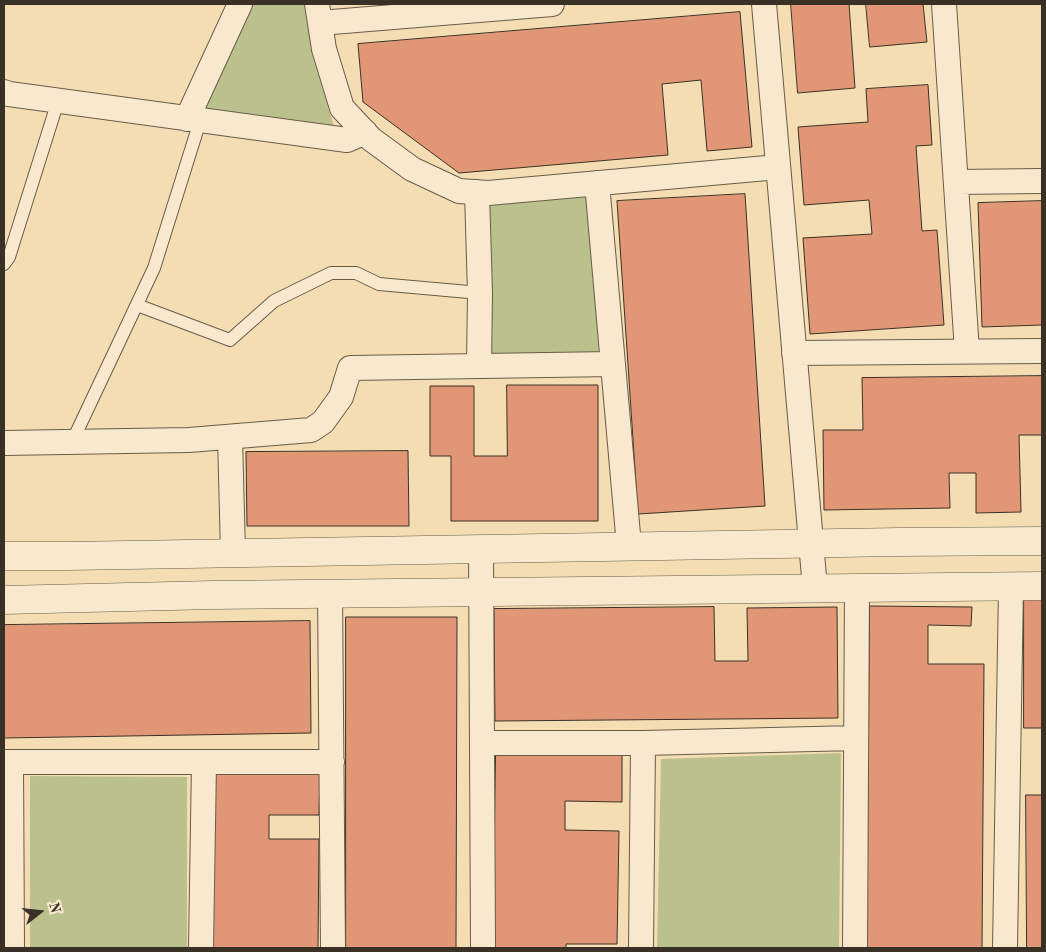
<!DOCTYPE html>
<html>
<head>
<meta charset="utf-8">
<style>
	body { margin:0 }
	#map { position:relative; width:1046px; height:952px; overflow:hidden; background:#f4ddb3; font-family:"Old Standard TT",serif }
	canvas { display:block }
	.frame { position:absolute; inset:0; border:5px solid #3a3126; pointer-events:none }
	.north { position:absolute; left:15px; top:887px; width:50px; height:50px; -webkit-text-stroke:4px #f8e9ce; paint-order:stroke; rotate:74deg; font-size:14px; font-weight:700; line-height:20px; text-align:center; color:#3a3126 }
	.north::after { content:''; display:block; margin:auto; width:18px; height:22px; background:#3a3126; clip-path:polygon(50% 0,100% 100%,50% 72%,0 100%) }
</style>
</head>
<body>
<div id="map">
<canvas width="1046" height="952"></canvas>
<div class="frame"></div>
<div class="north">N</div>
</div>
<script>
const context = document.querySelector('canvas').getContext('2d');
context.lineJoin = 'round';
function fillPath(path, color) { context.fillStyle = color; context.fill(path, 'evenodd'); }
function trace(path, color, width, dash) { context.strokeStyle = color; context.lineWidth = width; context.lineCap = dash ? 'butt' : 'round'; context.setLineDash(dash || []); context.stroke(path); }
fillPath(new Path2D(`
	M250,4h54l9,53 21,69 -133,-17z
	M588,197l11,160 -110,-2 -3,-152z
	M841,753l-2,195h-182l4,-189z
	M30,776l157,1v171h-157z`), '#bbc18c');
const building = new Path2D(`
	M791,4h58l6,84 -57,5z
	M866,4h57l4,38 -57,5z
	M740,12l12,135 -45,4 -6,-71 -39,4 6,71 -209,18 -96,-71 -5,-58z
	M928,85l4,60 -16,1 6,85 15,-1 7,95 -134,9 -7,-96 69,-4 -3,-34 -65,5 -6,-78 70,-5 -2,-33z
	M745,194l20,312 -127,8 -21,-313z
	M1042,201v124l-60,2 -4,-124z
	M1042,376v59h-23l2,77 -45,1v-40h-27l1,35 -126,2 -1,-80h40l-1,-52z
	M507,385h91v136h-147v-65h-21v-70h44v70h33z
	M408,451l1,75h-162l-1,-74z
	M1024,599h18v129h-18z
	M870,606l102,1 -1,19 -43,-1v39h56l-2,284h-115z
	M714,607l1,54h33l-1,-53 90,-1 1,111 -343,3 -1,-112z
	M346,617h111l-1,331h-110z
	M310,621l1,112 -307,5v-113z
	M496,753l126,2v47l-57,-1v29l54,1 -2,113h-51v4h-73z
	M215,770l105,2 -1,43h-50v24h50l-1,109h-105z
	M1026,795h16v153h-15z`);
fillPath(building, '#e19776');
trace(building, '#3a3126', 1);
const service = new Path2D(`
	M4,264l5,-7 49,-156
	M137,305l93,35 44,-39 57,-28h25l23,11 101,9
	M72,442l82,-174 46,-147`);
const minor = new Path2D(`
	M317,4l7,45 18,59 29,31 41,30 47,22 29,2 290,-26
	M764,4l51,584
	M944,4l23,347
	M320,23l232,-19
	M4,92l5,2 338,46 18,-8
	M187,119l53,-115
	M956,182l86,-1
	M597,183l32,363
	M477,192l3,101 -1,73
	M794,353l248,-2
	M230,437l3,116
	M4,443l185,-3 122,-10 12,-8 18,-25 9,-29 263,-4
	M481,549l2,399
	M330,593l3,355
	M482,743h161l213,-5
	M4,762h328
	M11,762l1,186
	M201,948l3,-186
	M641,948l2,-205
	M855,948l2,-360
	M1005,948l6,-362`);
const tertiary = new Path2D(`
	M4,556h65l830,-14 143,-1
	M4,600l209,-5 829,-9`);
trace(service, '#685c49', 14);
trace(minor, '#685c49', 26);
trace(tertiary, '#685c49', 29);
trace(service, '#f8e9ce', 12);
trace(minor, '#f8e9ce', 24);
trace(tertiary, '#f8e9ce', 28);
</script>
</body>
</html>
